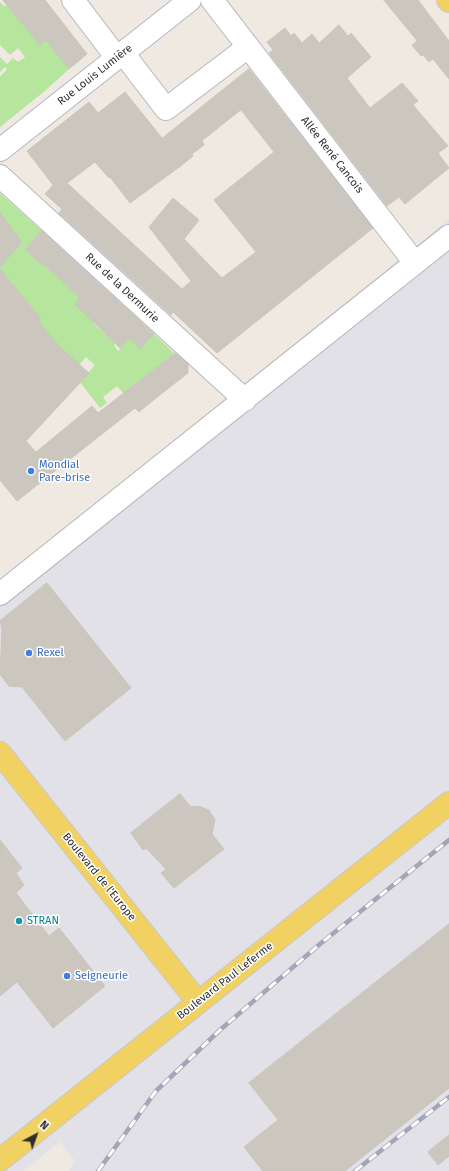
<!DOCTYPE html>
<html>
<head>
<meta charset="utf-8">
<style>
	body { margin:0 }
	#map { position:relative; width:449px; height:1171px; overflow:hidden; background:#efe9e1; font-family:"Fira Sans",sans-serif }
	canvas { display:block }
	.north { position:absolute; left:16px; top:1115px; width:40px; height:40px; -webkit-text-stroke:3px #fff; paint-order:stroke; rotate:41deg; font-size:11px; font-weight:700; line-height:16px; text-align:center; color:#2e2e2e }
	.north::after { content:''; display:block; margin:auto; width:14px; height:18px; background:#2e2e2e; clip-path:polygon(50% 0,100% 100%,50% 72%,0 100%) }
</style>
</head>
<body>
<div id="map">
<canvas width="449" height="1171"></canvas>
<div class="north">N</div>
</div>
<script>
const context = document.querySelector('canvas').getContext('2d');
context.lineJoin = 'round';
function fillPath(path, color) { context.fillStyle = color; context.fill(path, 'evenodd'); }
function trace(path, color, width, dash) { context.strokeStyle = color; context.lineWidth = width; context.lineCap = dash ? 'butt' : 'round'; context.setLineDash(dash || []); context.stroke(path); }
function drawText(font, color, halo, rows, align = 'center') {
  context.font = font + ' "Fira Sans",sans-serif'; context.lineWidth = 3; context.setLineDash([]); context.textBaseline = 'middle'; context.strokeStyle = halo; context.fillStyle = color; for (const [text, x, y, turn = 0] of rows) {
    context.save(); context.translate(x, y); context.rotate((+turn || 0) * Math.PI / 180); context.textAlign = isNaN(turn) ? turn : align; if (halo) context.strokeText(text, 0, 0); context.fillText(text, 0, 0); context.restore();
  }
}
fillPath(new Path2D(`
	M449,219v952h-380l6,-10 -15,-19 -37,29h-23v-577z`), '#e3e1e8');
fillPath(new Path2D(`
	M0,2l4,4 3,-1 -1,-2 27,33 8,-6 28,39 -23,21 -46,37v-50l7,-8 -2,-2 -5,5v-15l7,7 6,-6 5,4 7,-5 -7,-9 -8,7 -10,-10z
	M0,193l42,38 -17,19 17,15 2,-1 56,53 -6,7 13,12 7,-6 2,1 16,-18 6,6 -24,26 4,6 12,-14 10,12 14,-15 20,19 -50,41 -7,-8 -14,11 4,6 -7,5 -20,-26 15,-17 -9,-8 -14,16 -41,-52 7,-6 -29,-35 -9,6v-19l4,-4 -4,-5z`), '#b6e59e');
const building = new Path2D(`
	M3,0h42l42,54 -18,15 -23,-29 -6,5z
	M384,0h34l31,41v38l-16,-20 -4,3 -6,-7 -2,1 -9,-11 5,-4z
	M339,25l9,11 3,-3 20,24 -24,21 23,30 32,-25 16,18 -5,4 35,41 -10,7 11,15 -44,36 -6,-7 -12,9 -118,-153 4,-3 -6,-8 18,-14 6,8 3,-3 8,10 10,-9 7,9z
	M249,69l124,159 -156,125 -44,-41 -2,3 -112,-102 3,-4 -17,-15 8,-9 -26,-34 62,-49 9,11 27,-21 37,46zM241,110l33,42 -60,48 42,52 -34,26 -38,-39 15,-19 -26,-22 -24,29 42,54 -9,8 -115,-106 28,-21 14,16 1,-1 20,26 52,-38 11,-9 -1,-2 12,-9 -2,-4z
	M0,213l22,29 -22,25z
	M42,231l112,103 -14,15 -10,-11 -10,10 -45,-44 5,-6 -36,-34 -2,1 -17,-15z
	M0,269l41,50 -3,2 23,27 28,25 -63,68 10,11 56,-46 6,7 77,-60 13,11v9l-32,25 -17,14 -4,-4 -118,93 -17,-21z
	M47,583l84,105 -66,53 -43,-54 -13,-1 -9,-12 2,-45 -2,-8z
	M180,794l11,13 7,-1 11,4 6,10 -3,14 12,15 -50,39 -13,-15 5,-4 -20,-21 -3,2 -12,-17z
	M0,840l22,28 -6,5 8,12 -8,8 33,43 10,-8 46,58 -52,42 -36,-46 -17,14z
	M449,924v164l-104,83h-82l-19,-24 34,-27 -29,-37z
	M449,1135v21l-11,9 -10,-13z`);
fillPath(building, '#cbc7bf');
trace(building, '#cbc5ba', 1);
const minor = new Path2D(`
	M73,0l44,58
	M212,0l203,263
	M123,53l43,56 82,-62
	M0,150l190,-150
	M0,176l245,224
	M0,594l449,-358`);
const major = new Path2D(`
	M448,0l1,1
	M0,753l198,249
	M0,1160l449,-357`);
trace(minor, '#b4b7c1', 24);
trace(major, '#c9c9c9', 24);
trace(minor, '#fff', 22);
trace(major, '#f2d163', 22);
const rail = new Path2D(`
	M98,1171l58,-80 64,-61 100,-86 129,-104
	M355,1171l94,-74`);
trace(rail, '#a3a6b8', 4.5);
trace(rail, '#fff', 3, [9]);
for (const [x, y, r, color] of [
	[31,471,4,"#3f7fe0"],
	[29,653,4,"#3f7fe0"],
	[19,921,4,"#0f9aa8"],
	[67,976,4,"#3f7fe0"]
]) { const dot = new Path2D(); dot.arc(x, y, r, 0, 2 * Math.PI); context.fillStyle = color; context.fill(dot); trace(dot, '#fff', 1.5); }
drawText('11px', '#2e2e2e', '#fff', [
	["Rue Louis Lumière",95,75,-38],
	["Allée René Cancois",332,155,52],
	["Rue de la Dermurie",122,288,43],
	["Boulevard de l'Europe",99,877,51],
	["Boulevard Paul Leferme",225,981,-38]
]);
drawText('11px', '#366cbe', '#fff', [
	["Mondial",39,465],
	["Pare-brise",39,478],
	["Rexel",37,653],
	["Seigneurie",75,976]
], 'left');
drawText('11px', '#0d838f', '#fff', [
	["STRAN",27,921]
], 'left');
</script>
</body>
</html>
